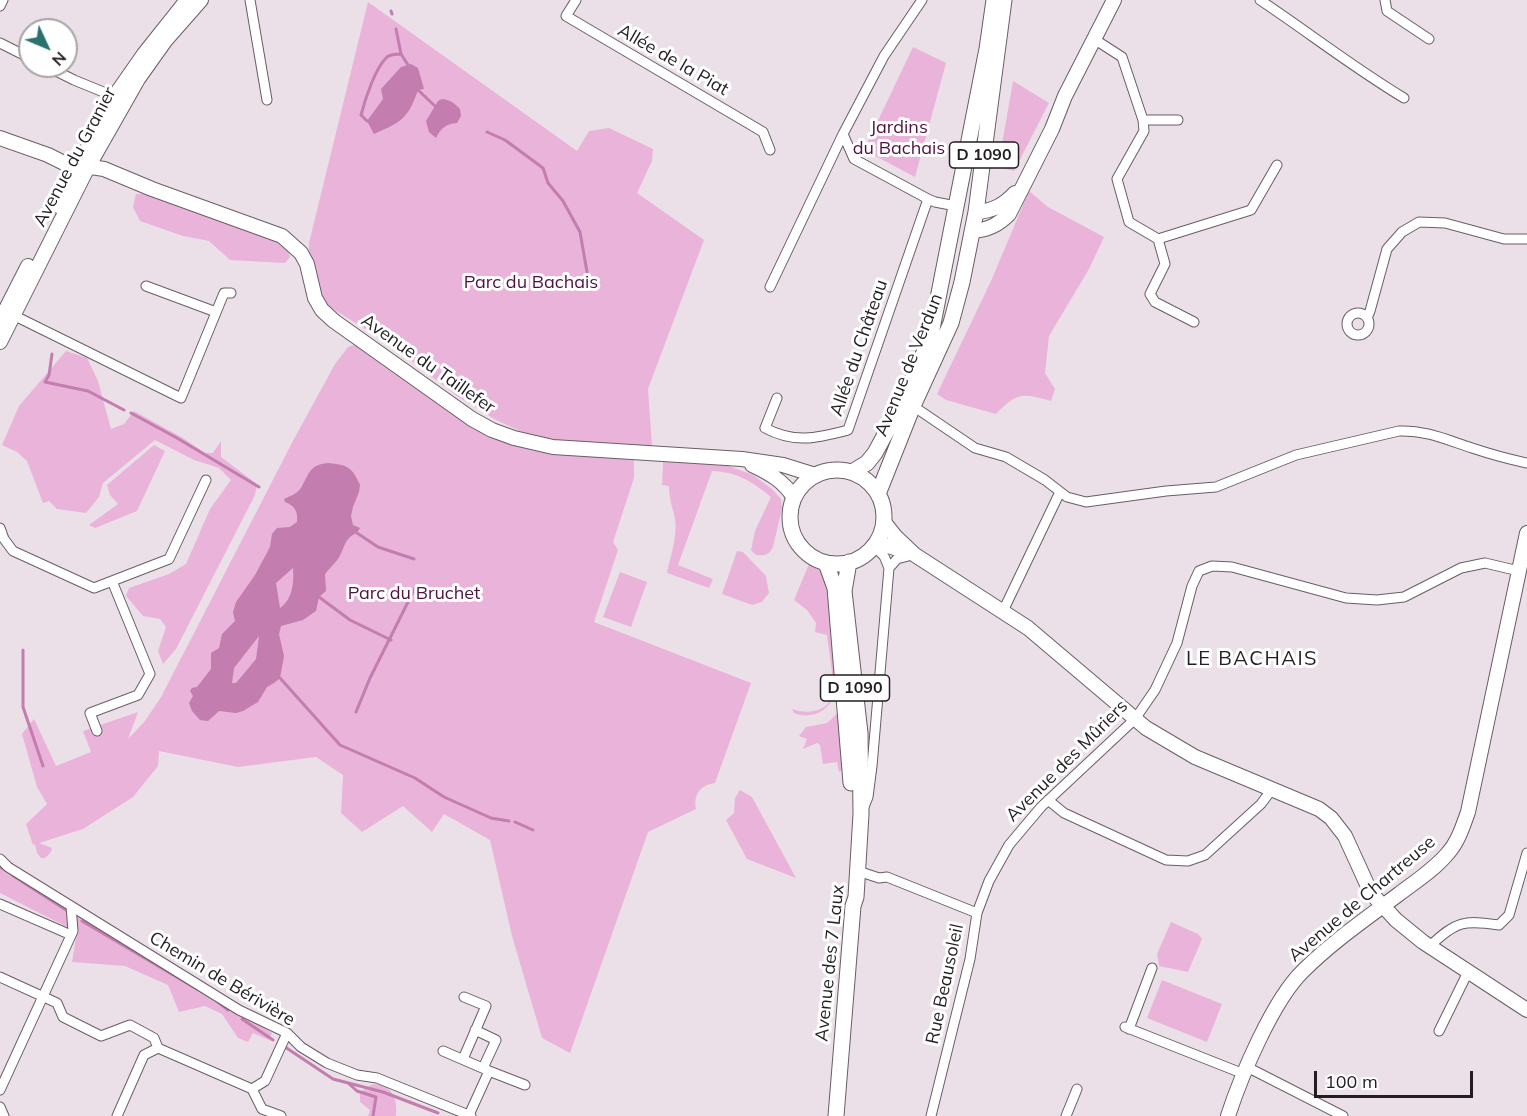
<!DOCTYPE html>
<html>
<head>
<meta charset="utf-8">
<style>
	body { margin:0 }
	#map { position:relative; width:1527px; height:1116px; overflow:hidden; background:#ece0e8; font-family:Mulish,sans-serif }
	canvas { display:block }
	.north { position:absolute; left:18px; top:18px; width:60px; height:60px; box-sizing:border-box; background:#fff; border:2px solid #a6a5a6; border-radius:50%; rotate:134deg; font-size:16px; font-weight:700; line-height:24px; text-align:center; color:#211d20 }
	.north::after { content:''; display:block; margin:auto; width:21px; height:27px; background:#2a726c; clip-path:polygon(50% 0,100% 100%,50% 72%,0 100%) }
	.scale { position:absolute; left:1314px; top:1071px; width:159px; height:27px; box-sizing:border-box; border:3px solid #211d20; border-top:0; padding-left:8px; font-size:18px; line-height:21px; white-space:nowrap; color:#211d20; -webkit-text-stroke:4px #fff; paint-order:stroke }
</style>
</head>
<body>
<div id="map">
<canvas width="1527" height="1116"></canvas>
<div class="north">N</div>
<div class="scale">100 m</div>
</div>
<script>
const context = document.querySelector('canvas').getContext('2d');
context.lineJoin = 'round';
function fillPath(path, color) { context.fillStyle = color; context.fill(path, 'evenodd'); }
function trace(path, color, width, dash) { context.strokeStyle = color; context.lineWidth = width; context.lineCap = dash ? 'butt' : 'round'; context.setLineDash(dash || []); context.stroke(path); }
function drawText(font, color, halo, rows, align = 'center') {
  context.font = font + ' Mulish,sans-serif'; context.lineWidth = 6; context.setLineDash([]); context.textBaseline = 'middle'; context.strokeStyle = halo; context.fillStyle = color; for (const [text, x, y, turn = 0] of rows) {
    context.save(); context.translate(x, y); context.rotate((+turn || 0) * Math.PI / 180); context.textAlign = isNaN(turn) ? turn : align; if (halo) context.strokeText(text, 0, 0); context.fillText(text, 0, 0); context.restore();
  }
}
fillPath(new Path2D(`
	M368,2l209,149 12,-20 20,-3 44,21 -1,12 -15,32 67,47 -56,149 4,57 -74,-3 -45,-6 -37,-17 -39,-24 -70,-54 -64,-39 -14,-52v-8z
	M913,47l33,16 -31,114 -51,-27z
	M1013,81l36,22 -35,68 -16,-4z
	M1029,191l19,16 56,30 -15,32 -40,67 -4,37 10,16 -4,12c-30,-8 -33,-9 -55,13l-50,-14 -9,-6 54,-113z
	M136,194h14l136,50 4,13 -5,6 -55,-3 -21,-19 -26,-5 -43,-15 -7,-14z
	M356,344l108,77 27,16 40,13 103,10v18l-21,64 5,8 -24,72 157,61 -36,100c-14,2 -22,11 -19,26l-48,23 -78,221 -28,-15 -30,-102 -22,-96 -46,-26 -12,18 -29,-26 -41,26 -21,-19 2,-38 -27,-18 -78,10 -79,-16 -1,15 -25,31 -50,32 -44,14 13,5 -1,4 -6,6h-4l-4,-5 -2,-9 -2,1 -7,-21 21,-20 -10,-17 -15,-53 12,-15 22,47 35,-14 -8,-21 55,-19 -10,27 17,-18 16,-24 133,-258 41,-75 13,-17z
	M66,351l21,7 11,23 13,48 13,-5 10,-13 49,27 22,15h8l8,-12v16l36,27 -2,11 -79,154 -13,15 -5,-13 8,-24 -6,-8 -17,-3 -17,-20 3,-8 40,-14 17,-10 24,-55 21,-29 -12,-12 -25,-8 -39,-20 -52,43 -4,14 -13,16 -29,-4 -8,-8 -6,2 -16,-42 -10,-9 -15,-7 17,-39z
	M154,445l11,6 -28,60 -42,17 -6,-3 29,-21 -8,-9 -3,-10z
	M663,462l63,3 27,10 19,14 9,10 1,9 -9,39c-4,8 -8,9 -17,8l-5,-5 4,-19 16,-34c-20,-16 -34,-25 -59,-26l-34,94 35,14 -4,9 -42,-15c4,-19 12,-40 7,-59 -3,-10 -5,-18 -5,-28l-7,-1z
	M737,551l6,1 23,24 3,17 -7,9 -10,3 -30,-11z
	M809,564c10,5 15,8 19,19l8,103c-2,22 -21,35 -42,27l-2,-4c14,5 35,4 40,-13 4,-11 -4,-48 -5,-61l-12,-3 1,-9 -9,-13 -13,-10z
	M620,572l27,10 -16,45 -28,-10z
	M840,711l4,58 -5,3 -2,-10 -14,2 -3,-19 -3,-2 -14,6 4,-10 -8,-3 7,-9 21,-4z
	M740,790l12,7 44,81 -49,-19 -21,-39 8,-7 1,-15z
	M0,864l272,169 -3,7 -16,-7 -5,9 -10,-4 -16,-24 -17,-8 -26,6 -11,-27 -43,-19 -53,-4 5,-30 -77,-39z
	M1171,922l27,12 4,5 -14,33 -29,-6 -2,-12z
	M1162,980l60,24 -15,38 -60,-24z
	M373,1084c19,0 25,15 23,32h-28l2,-6 -10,-8v-10z`), '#eab3d9');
fillPath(new Path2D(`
	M411,64l7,4 6,21 -6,1c-10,29 -17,32 -44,44l-7,-13 16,-22 -2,-10 20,-22z
	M442,99c9,1 12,4 18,10l1,7 -4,7c-11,1 -16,5 -21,15l-7,-6 -3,-11 12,-20z
	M328,463c20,2 24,4 32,22l-1,7 -6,15 -2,9 2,9 7,3 -3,5c-13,5 -12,15 -19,26 -4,5 -9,10 -13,15l1,17 -7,6 -3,14 -13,9 -22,6 -2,8 5,22 -4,22 -6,5 -7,4 -9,15 -15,9 -7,2 -17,-2 -11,10 -8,-1 -8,-9 -3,-8 4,-7 -3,-5 2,-3 5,-1 14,-18v-16l8,-5 3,-14 13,-13 -2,-9 3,-10 19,-27 15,-28 2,-13 5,-6 13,-1 7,-5c1,-11 -2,-16 -12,-20l-1,-3c6,-3 13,-5 17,-11 8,-14 8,-23 27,-25zM293,568c1,14 0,31 -13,40l-4,-25zM259,636l-3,23 -20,24h-4l2,-15z`), '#c37daf');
trace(new Path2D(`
	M391,11l1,3
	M401,54l7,11
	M418,90l18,17
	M367,121l-6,-6c4,-15 14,-47 26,-58 4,-3 9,-3 14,-3l-5,-25
	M487,132l18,8 38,28 5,15 15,18 17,31 7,40
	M52,354l-3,21 -4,7 43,9 36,19
	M131,413l46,25 82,49
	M357,533l21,14 36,12
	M319,597l31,23 41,20
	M23,650v57l20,59
	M280,678l60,67 75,33 29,19 47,21 18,3
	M356,712l14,-34 46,-92
	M515,822l18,8
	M0,867l7,4
	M12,875l54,35
	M82,921l115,68
	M218,1002l10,8
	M242,1019l31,21
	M285,1047l48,32 50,13 55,21
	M348,1083l9,8 19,6 -3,19`), '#c37daf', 3);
const street = new Path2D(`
	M250,0l17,100
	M576,0l-10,16 197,116 7,18
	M1260,0c48,32 94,68 144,98
	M1385,0l2,11 42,28
	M0,6l3,-6
	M1094,39l28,18 21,63 1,11 -27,48 12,43 29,17 93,-29 26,-45
	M0,43l30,15
	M46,66l28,14 44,18
	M1143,120h35
	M843,134l11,25 74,40 7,3 21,4
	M1158,239l7,25 -15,30 5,8 39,20
	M146,286l70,26
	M770,287l73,-153 41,-78 38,-56
	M9,313l172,85 43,-105h7
	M1347 324a11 11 0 1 1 22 0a11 11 0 1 1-22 0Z
	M1367,318l3,-7 17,-62 15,-17 17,-10 26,1 59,16h23
	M777,398l-12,30c30,16 52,10 83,2l80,-231
	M913,406l62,42 31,9 39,23 22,17 19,5 80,-11 50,-4 80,-32 103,-24c27,-1 48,9 73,17 18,6 36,11 55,15
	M0,528l4,11 9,12 81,37 75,-29 37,-79
	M889,568l8,-9 15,-4
	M1003,611l57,-119
	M97,731l-7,-18 48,-18 12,-21 -38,-93
	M1048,800l16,13 102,47 22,1 17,-6 56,-51 11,-15
	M864,807l4,-10 4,-31 17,-198 -5,-12 -10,-10
	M0,859l8,8 231,143 48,23 14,14 26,16 30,12 20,3 94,38
	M858,871l21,7 8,-1 90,36
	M0,904l71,31
	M1430,946c26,-25 34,-26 69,-21l10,-10 18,-62
	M0,977l57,26 6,14 38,19 29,-11 24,13 4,10 94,41 10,20 19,7
	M1125,1027l119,47
	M1129,1029l23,-61
	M475,1030l21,10 -13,28
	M1439,1031l29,-59
	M443,1051l44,19
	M463,1059l23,-53 -22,-9
	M1247,1067l96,49
	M252,1089l13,-8 22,-48
	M0,1090l73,-159 -2,-25
	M0,1107l4,9
	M469,1115l20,-44 36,14
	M117,1116l27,-61 14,-7
	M931,1116l39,-157 7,-46 12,-32 20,-36 32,-38 94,-88 20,-29 22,-47 15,-57 7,-15 13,-5 20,1 114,31 31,2 27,-3 57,-29 24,-5 34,8
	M1066,1116l11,-27`);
const secondary = new Path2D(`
	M0,138l48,17 16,8 40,6 48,20 130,47 19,17 6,11 8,34 7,12 12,11 138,98 20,11 22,8 39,9 189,12 41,6 32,10
	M58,206l56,-109 30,-43 43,-54
	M976,212c17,-1 28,-7 39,-19
	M972,231c16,-1 26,-6 37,-17l43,-85 13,-33 49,-96
	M0,321l28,-55
	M0,342l88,-175 50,-88 27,-38 36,-41
	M752,465c17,8 32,16 42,33
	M884,522l11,14 20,19 113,73 118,100 49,29 124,52 12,9 14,18 26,57 25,27 27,22 104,68
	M874,546l11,-1 22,7
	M1228,1116c13,-40 45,-116 75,-145 29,-29 64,-53 96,-77 17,-13 36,-25 49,-41 10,-11 15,-27 20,-41l59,-279`);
const primary = new Path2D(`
	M790 517a47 47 0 1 1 94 0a47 47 0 1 1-94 0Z
	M852,472l15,-9 8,-10 27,-50 28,-64 57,-290 7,-49
	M878,494l35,-88 38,-83 11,-41 14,-70 28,-212
	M826,563l9,25 16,195
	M836,1116l17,-210 3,-9 5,-83 -1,-81 -16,-142 5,-29`);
trace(street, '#695e66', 11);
trace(secondary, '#695e66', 16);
trace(primary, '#695e66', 17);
trace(street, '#fff', 9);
trace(secondary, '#fff', 14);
trace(primary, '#fff', 15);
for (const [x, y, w] of [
	[984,155,69],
	[855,688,69]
]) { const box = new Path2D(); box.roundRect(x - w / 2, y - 13, w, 26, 4.5); context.fillStyle = '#fff'; context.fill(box); trace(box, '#211d20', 1.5); }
drawText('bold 16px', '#211d20', null, [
	["D 1090",984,155],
	["D 1090",855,688]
]);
drawText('18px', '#211d20', '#fff', [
	["Allée de la Piat",673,60,30],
	["Avenue du Granier",75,157,-62],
	["Allée du Château",859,348,-71],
	["Avenue du Taillefer",428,364,35],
	["Avenue de Verdun",909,365,-68],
	["Avenue des Mûriers",1067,761,-45],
	["Avenue de Chartreuse",1362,899,-40],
	["Avenue des 7 Laux",830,963,-84],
	["Chemin de Bérivière",222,979,31],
	["Rue Beausoleil",945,984,-78]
]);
drawText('18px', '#501143', '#fff', [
	["Jardins",899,128],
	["du Bachais",899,149],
	["Parc du Bachais",531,283],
	["Parc du Bruchet",414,594]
]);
context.letterSpacing = '1.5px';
drawText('20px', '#211d20', '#fff', [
	["LE BACHAIS",1252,659]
]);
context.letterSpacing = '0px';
</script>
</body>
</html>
